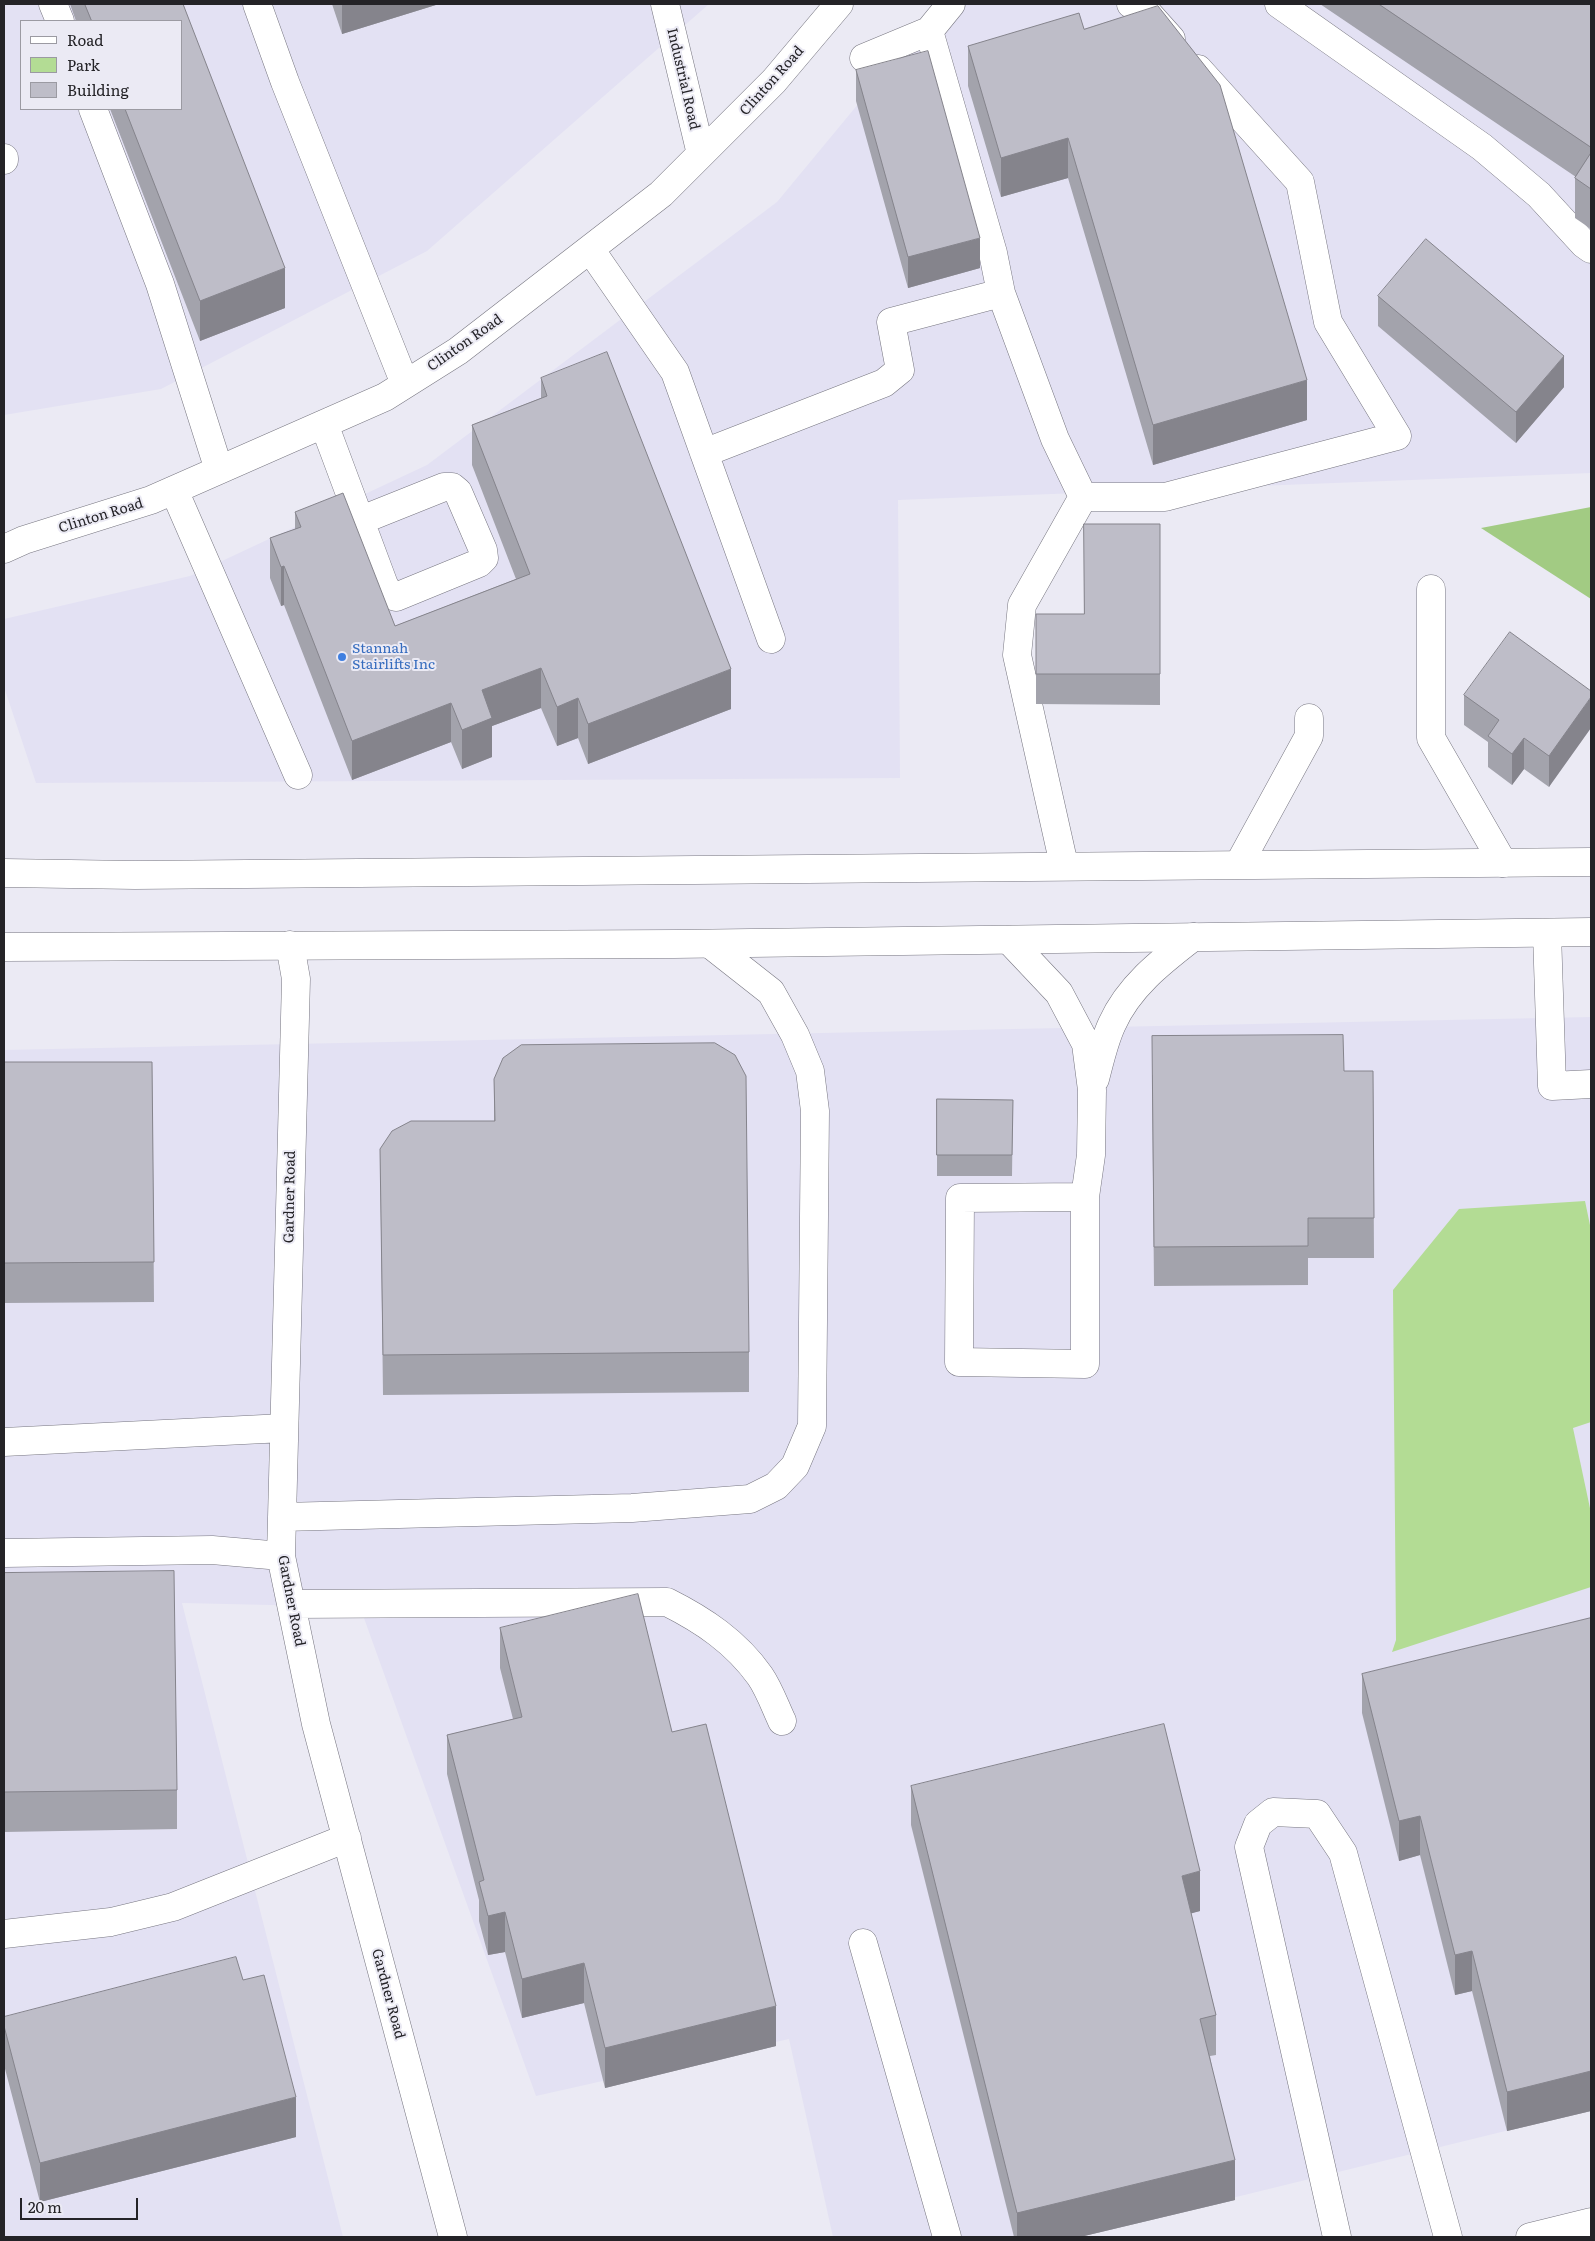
<!DOCTYPE html>
<html>
<head>
<meta charset="utf-8">
<style>
	body { margin:0 }
	#map { position:relative; width:1595px; height:2241px; overflow:hidden; background:#ebeaf4; font-family:Literata,serif }
	canvas { display:block }
	.frame { position:absolute; inset:0; border:5px solid #242327; pointer-events:none }
	.legend { position:absolute; left:20px; top:20px; width:162px; height:90px; box-sizing:border-box; background:#ebeaf4; border:1px solid #9b9aa2; margin:0; padding:6px 9px; list-style:none; font-size:15px; color:#242327 }
	.legend li { display:flex; align-items:center; gap:10px; height:25px }
	.legend b { width:25px; border:1px solid #9b9aa2 }
	.scale { position:absolute; left:20px; top:2198px; width:118px; height:22px; box-sizing:border-box; border:2px solid #242327; border-top:0; padding-left:6px; font-size:15px; line-height:18px; white-space:nowrap; color:#242327; -webkit-text-stroke:4px #ebeaf4; paint-order:stroke }
</style>
</head>
<body>
<div id="map">
<canvas width="1595" height="2241"></canvas>
<div class="frame"></div>
<ul class="legend">
<li><b style="height:6px;background:#fff"></b>Road</li>
<li><b style="height:14px;background:#b3dc94"></b>Park</li>
<li><b style="height:14px;background:#bebdc8"></b>Building</li>
</ul>
<div class="scale">20 m</div>
</div>
<script>
const context = document.querySelector('canvas').getContext('2d');
context.lineJoin = 'round';
function fillPath(path, color) { context.fillStyle = color; context.fill(path, 'evenodd'); }
function trace(path, color, width, dash) { context.strokeStyle = color; context.lineWidth = width; context.lineCap = dash ? 'butt' : 'round'; context.setLineDash(dash || []); context.stroke(path); }
function drawText(font, color, halo, rows, align = 'center') {
  context.font = font + ' Literata,serif'; context.lineWidth = 4; context.setLineDash([]); context.textBaseline = 'middle'; context.strokeStyle = halo; context.fillStyle = color; for (const [text, x, y, turn = 0] of rows) {
    context.save(); context.translate(x, y); context.rotate((+turn || 0) * Math.PI / 180); context.textAlign = isNaN(turn) ? turn : align; if (halo) context.strokeText(text, 0, 0); context.fillText(text, 0, 0); context.restore();
  }
}
fillPath(new Path2D(`
	M4,4h705l-282,247 -266,138 -157,26zM21,21h160v88h-160z
	M941,4h650v469l-693,27 2,278 -864,5 -32,-96v-68l186,-43 237,-111 350,-263z
	M1591,1017v1093l-518,127h-240l-44,-198 -253,57 -176,-489 -178,-4 161,634h-339v-1187z`), '#e3e1f3');
fillPath(new Path2D(`
	M1585,1201l6,29v192l-18,6 18,85v74l-199,65 4,-12 -3,-350 66,-81z`), '#b3dc94');
fillPath(new Path2D(`
	M1591,507v92l-110,-71z`), '#a2cb83');
const minor = new Path2D(`
	M53,4l7,17
	M257,4l28,78 120,302
	M665,4l36,150
	M1131,4l14,6 26,29
	M1279,4l203,143 57,48 45,49 7,5
	M929,31l64,222 8,40 54,146 28,58h82l232,-61 -69,-114 -28,-140 -102,-113
	M864,58l65,-27 22,-27
	M93,109l67,175 59,186
	M4,158v2
	M590,249l85,123 96,267
	M324,424l60,161 6,10 6,2 83,-34 5,-5 -1,-8 -25,-58 -6,-5h-8l-85,34
	M704,453l180,-70 16,-13 -9,-48 110,-29
	M174,490l124,285
	M4,549l20,-9 127,-40 234,-103 73,-46 203,-157 113,-113 65,-77
	M1431,589v149l72,125
	M1239,864l70,-128v-18
	M1064,865l-47,-210 5,-50 61,-108
	M1547,933l5,153 39,-2
	M1009,940l50,53 27,51 6,46 -1,65 -6,42v167l-126,-2 1,-164 125,-1
	M290,945l6,34 -15,577 35,168 137,513
	M1095,1079c5,-19 9,-38 17,-55 17,-38 50,-63 81,-87
	M4,1442l280,-14
	M282,1517l350,-9 118,-9 26,-13 19,-20 17,-40 3,-315 -5,-40 -15,-36 -24,-43 -61,-48
	M4,1553l208,-3 69,6
	M291,1604l376,-2c36,18 69,40 93,74 9,13 15,30 22,45
	M4,1934l107,-12 62,-15 174,-69
	M863,1943l84,294
	M1337,2237l-88,-390 9,-23 15,-12 44,2 26,39 105,384
	M1530,2237l61,-15`);
const highway = new Path2D(`
	M4,873l131,2 1456,-13
	M4,947l670,-3 917,-12`);
trace(minor, '#777680', 29);
trace(highway, '#777680', 29);
trace(minor, '#fff', 28);
trace(highway, '#fff', 28);
fillPath(new Path2D(`
	M70,4h113l102,304 -85,33 -90,-232h71v-88h-105z
	M332,4h107l-97,30z
	M1320,4h271v225l-16,-11v-40l1,-1z
	M1084,29l223,391 -154,45 -85,-287 -67,19 -33,-111v-40z
	M856,70l124,198 -72,20 -52,-187z
	M1378,296l186,91 -48,56 -138,-117z
	M541,378l190,331 -143,55 -10,-26 -21,8 -16,-38 -49,18v31l-30,12 -11,-27 -99,38 -68,-175 -3,1 -11,-28v-40l25,-9v-17l100,114 121,-47 -44,-114v-40l69,-27z
	M1160,524v181l-124,-1v-90h48z
	M1591,691l-42,96 -25,-18 -12,16 -24,-18v-25l-24,-17v-30z
	M4,1062h148l2,240 -150,1z
	M1344,1071h29l1,187h-66v27l-154,1 -2,-211z
	M494,1079l255,273v40l-366,3 -3,-246 114,-28z
	M937,1099l76,1 -1,76h-75z
	M4,1573l173,217v39l-173,3z
	M1591,1618v493l-84,20 -35,-140 -17,4 -35,-140 -21,6 -37,-148v-39z
	M500,1628l172,104 104,314 -171,42 -21,-85 -62,15 -17,-66 -17,3 -9,-34v-21l-32,-126v-39l66,-16 -13,-51z
	M911,1786l289,125 -9,2 25,102v40l-6,1 25,144 -155,37h-66l-103,-412z
	M243,1980l53,157 -256,65 -36,-137v-48z`), '#a3a3ac');
fillPath(new Path2D(`
	M342,4h97l-97,30z
	M1068,138v40l-67,19v-39z
	M980,238v30l-72,20v-31z
	M285,268v40l-85,33v-40z
	M1564,356v31l-48,56v-31z
	M1307,380v40l-154,45v-40z
	M284,566v39l-3,1v-39z
	M541,668v40l-49,18v31l-30,12v-39l20,-40z
	M731,669v40l-143,55v-40z
	M1591,697v31l-42,59v-31z
	M578,698v40l-21,8v-39z
	M451,703v39l-99,38v-39z
	M1524,738v31l-12,16v-31z
	M1420,1816v39l-21,6v-40z
	M1200,1871v40l-18,5v-40z
	M505,1912v40l-17,3v-39z
	M1472,1951v40l-17,4v-40z
	M584,1963v40l-62,15v-39z
	M776,2006v40l-171,42v-40z
	M1591,2071v40l-84,20v-39z
	M296,2097v40l-256,65v-39z
	M1235,2160v40l-155,37h-63v-24z`), '#85848c');
const building = new Path2D(`
	M85,4h98l102,264 -85,33 -75,-192h56v-88h-89z
	M1379,4h212v143z
	M1158,6l62,79 87,295 -154,45 -85,-287 -67,20 -33,-112 111,-33 5,16z
	M928,51l52,187 -72,19 -52,-187z
	M1591,153v36l-16,-11z
	M1426,239l138,117 -48,56 -138,-116z
	M607,352l124,317 -143,55 -10,-26 -21,9 -16,-39 -59,22 10,28 -30,12 -11,-27 -99,38 -68,-175 -3,1 -11,-29 31,-11 -6,-15 48,-19 52,133 135,-52 -58,-149 75,-29 -6,-18z
	M1084,524h76v150h-124v-60h48z
	M1510,632l81,59v6l-42,59 -25,-18 -12,16 -24,-18 11,-16 -35,-25z
	M1343,1035l1,36h29l1,147h-66v28l-154,1 -2,-211z
	M715,1043l20,12 11,21 3,276 -366,3 -3,-206 12,-18 19,-10h84l-1,-42 9,-21 18,-13z
	M4,1062h148l2,200 -150,1z
	M937,1099l76,1 -1,55h-75z
	M174,1571l3,219 -173,2v-219z
	M638,1594l34,138 34,-8 70,282 -171,42 -21,-85 -62,16 -17,-67 -17,4 -9,-34 5,-2 -37,-145 75,-18 -22,-89z
	M1591,1618v453l-84,21 -35,-141 -17,4 -35,-139 -21,5 -37,-147z
	M1164,1724l36,147 -18,5 34,139 -16,4 35,141 -218,53 -106,-427z
	M236,1957l7,23 21,-5 32,122 -256,66 -36,-137v-9z`);
fillPath(building, '#bebdc8');
trace(building, '#85848c', 1);
for (const [x, y, r, color] of [
	[342,657,5,"#3f7fe0"]
]) { const dot = new Path2D(); dot.arc(x, y, r, 0, 2 * Math.PI); context.fillStyle = color; context.fill(dot); trace(dot, '#ebeaf4', 2); }
drawText('14px', '#242327', '#ebeaf4', [
	["Industrial Road",683,79,77],
	["Clinton Road",772,81,-48],
	["Clinton Road",465,343,-35],
	["Clinton Road",101,516,-17],
	["Gardner Road",290,1197,-89],
	["Gardner Road",291,1601,79],
	["Gardner Road",388,1994,75]
]);
drawText('14px', '#366cbe', '#ebeaf4', [
	["Stannah",352,649],
	["Stairlifts Inc",352,665]
], 'left');
</script>
</body>
</html>
